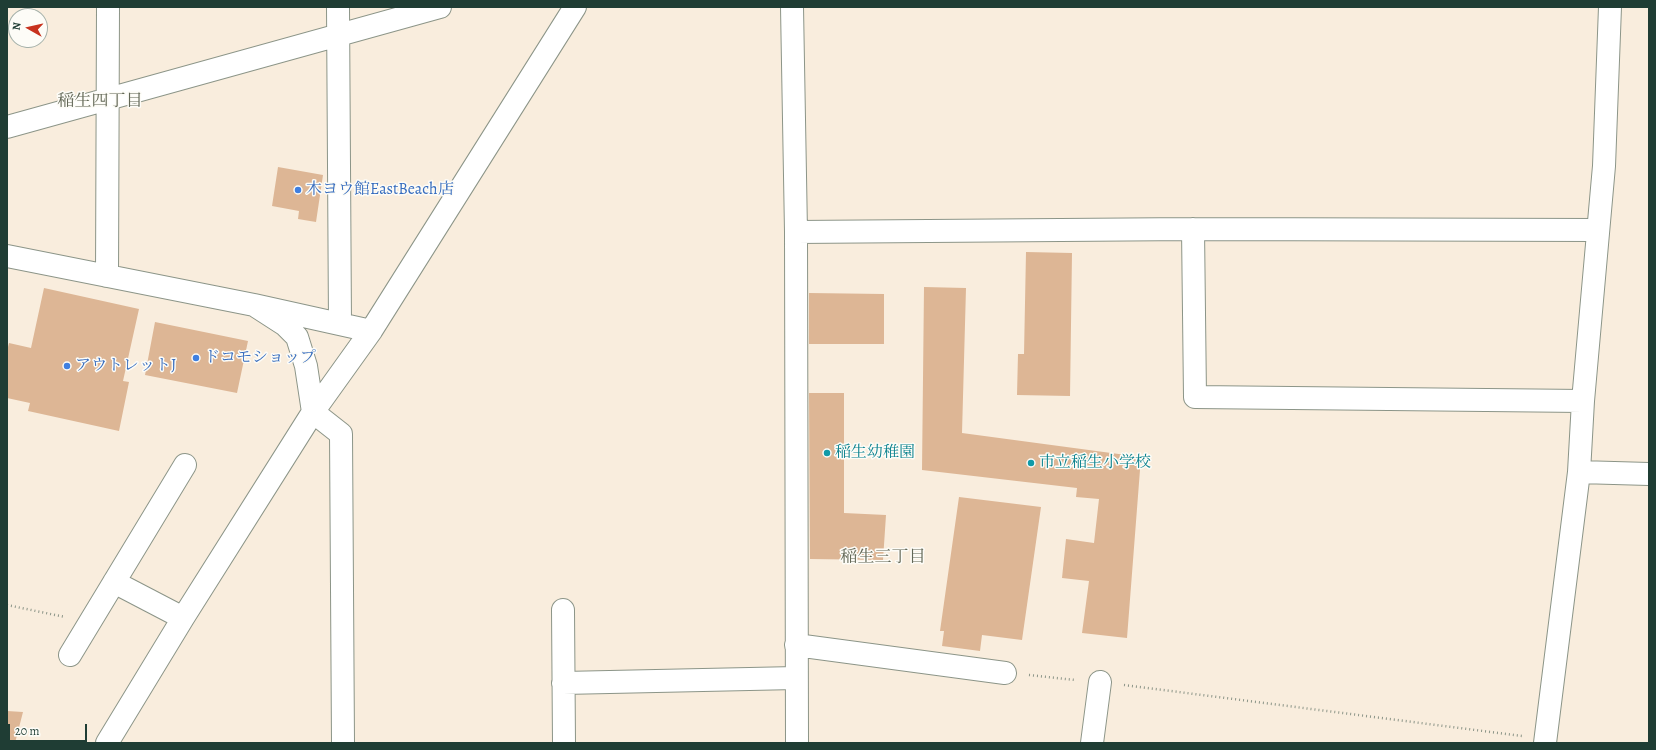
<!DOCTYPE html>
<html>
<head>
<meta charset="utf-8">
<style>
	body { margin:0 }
	#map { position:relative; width:1656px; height:750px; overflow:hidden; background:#f9eddd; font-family:Alegreya,serif }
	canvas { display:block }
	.frame { position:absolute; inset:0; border:8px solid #1f3d34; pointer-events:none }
	.north { position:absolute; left:8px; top:8px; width:40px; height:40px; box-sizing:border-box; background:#fdfcf7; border:1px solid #a4b0a9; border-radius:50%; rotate:278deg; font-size:11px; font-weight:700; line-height:16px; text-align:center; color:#1f3d34 }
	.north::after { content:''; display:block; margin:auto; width:14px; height:18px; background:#c8321e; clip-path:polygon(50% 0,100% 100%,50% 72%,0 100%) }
	.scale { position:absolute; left:8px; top:724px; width:79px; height:18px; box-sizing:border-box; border:2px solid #1f3d34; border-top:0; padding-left:5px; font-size:12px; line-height:14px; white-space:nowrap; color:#1f3d34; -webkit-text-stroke:3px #fdfcf7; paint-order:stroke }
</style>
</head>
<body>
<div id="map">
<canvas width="1656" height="750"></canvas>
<div class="frame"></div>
<div class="north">N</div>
<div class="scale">20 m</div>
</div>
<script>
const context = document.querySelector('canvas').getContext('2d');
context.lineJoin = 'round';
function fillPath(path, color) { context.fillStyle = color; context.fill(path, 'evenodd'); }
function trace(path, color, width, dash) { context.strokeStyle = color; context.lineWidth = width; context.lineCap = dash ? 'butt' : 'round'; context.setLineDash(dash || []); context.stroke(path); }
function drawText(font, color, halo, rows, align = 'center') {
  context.font = font + ' Alegreya,"Noto Serif JP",serif'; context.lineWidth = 3; context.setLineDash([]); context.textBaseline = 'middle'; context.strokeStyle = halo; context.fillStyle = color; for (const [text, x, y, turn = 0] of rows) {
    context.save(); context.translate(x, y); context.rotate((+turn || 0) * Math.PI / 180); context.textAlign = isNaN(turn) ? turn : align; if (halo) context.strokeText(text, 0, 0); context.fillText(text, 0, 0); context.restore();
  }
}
fillPath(new Path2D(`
	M278,167l45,8 -7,47 -18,-3 1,-8 -27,-5z
	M1026,252l46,1 -2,143 -53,-1 1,-41h6z
	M924,287l42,1 -4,145 179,24 -14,181 -45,-5 7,-52 -27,-3 4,-39 28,4 5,-44 -23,-2 1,-9 -155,-18z
	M44,288l95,21 -16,72 6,1 -10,49 -91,-20 2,-8 -23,-5v-47l2,-8 22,5z
	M809,293l75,1v50h-75z
	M155,322l93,19 -11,52 -92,-18z
	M809,393h35v120l42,2 -3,45 -73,-1z
	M959,497l82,10 -19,133 -40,-5 -2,16 -38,-5 2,-15h-4z
	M7,711l16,1 -8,31h-8z`), '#ddb695');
const minor = new Path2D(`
	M338,7l2,317
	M792,7l4,225 1,511
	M7,127l433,-120
	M1193,229l2,168 388,4
	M796,232l397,-3 405,1
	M7,256l247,49 117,26
	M107,276l1,-269
	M254,305l31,20 12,12 9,29 7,46 28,22 2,309
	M1579,472l70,2
	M114,582l69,36
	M563,610l1,133
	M796,645l209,28
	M70,655l115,-190
	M563,683l233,-5
	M107,743l76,-125 130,-206 58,-81 204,-324
	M1092,743l8,-61
	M1545,743l34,-271 4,-71 21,-235 6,-159`);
trace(minor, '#8c9588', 24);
trace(new Path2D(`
	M7,605l58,12
	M1029,675l46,5
	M1124,685l398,51`), '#8c9588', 2.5, [1, 3]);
trace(minor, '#fff', 22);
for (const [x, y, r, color] of [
	[298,190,4,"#3f7fe0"],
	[196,358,4,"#3f7fe0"],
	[67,366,4,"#3f7fe0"],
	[827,453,4,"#0f9aa8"],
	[1031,463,4,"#0f9aa8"]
]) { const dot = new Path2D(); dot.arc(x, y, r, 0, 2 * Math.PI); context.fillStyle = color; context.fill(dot); trace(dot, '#fdfcf7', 1.5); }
drawText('16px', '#366cbe', '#fdfcf7', [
	["木ヨウ館EastBeach店",306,190],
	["ドコモショップ",204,358],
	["アウトレットJ",75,366]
], 'left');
drawText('16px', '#0d838f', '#fdfcf7', [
	["稲生幼稚園",835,453],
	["市立稲生小学校",1039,463]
], 'left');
drawText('17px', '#626756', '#fdfcf7', [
	["稲生四丁目",100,102],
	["稲生三丁目",883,558]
]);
</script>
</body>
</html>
